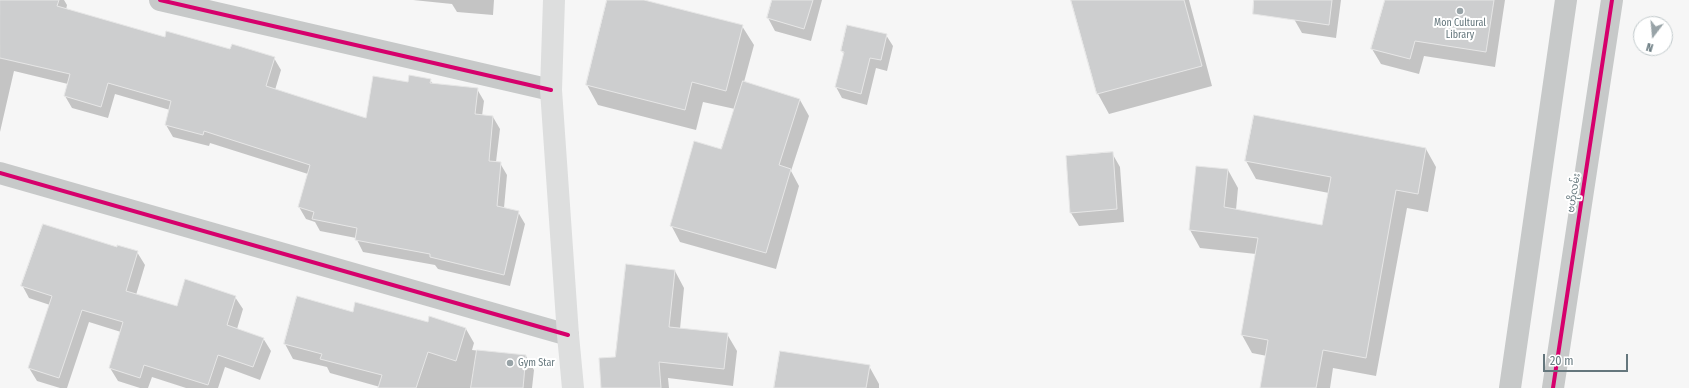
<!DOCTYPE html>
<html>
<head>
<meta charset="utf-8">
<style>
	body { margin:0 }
	#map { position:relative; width:1689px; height:388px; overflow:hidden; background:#f6f6f6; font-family:"Fira Sans Condensed",sans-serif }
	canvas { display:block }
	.north { position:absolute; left:1633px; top:16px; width:40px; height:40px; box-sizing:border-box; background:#fff; border:1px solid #c1c9cb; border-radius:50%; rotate:196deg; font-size:11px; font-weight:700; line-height:16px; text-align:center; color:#65777d }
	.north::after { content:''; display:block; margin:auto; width:14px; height:18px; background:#98a3a7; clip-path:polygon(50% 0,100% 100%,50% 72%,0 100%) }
	.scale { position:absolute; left:1543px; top:354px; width:85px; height:18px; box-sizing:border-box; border:2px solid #65777d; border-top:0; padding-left:5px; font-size:12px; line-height:14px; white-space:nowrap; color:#65777d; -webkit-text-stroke:3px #fff; paint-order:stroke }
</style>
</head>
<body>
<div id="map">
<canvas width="1689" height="388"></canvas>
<div class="north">N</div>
<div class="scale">20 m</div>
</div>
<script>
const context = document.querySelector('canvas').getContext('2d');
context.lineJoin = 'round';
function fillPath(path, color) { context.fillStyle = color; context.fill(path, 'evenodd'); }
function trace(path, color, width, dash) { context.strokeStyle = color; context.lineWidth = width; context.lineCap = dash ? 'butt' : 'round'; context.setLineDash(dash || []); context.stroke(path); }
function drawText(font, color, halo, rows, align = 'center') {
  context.font = font + ' "Fira Sans Condensed","Noto Sans Myanmar",sans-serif'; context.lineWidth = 4; context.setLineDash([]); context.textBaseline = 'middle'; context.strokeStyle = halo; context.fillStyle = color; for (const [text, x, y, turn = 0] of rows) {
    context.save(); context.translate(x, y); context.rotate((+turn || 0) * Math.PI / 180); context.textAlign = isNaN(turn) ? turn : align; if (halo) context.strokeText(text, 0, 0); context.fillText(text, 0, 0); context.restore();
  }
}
fillPath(new Path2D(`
	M0,0h64l3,5 -1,5 99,28 109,20 7,12 -6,20 92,30 41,-36 22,-4 3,4 44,5 7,12 -2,15 11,1 7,12 -4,33 4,1 7,12 -3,33 14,4 7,12 -15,62 -72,-17 -3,-4 -72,-13 -7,-14 -36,-7 -5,-9 -9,-3 -7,-12 9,-33 -98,-31 -1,3 -36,-9 -7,-12 4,-15 -55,-16 -7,24 -36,-10 -7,-12 3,-12 -54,-13 -14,61z
	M413,0h81l-1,15 -36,-3 -5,-8z
	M608,0h32l102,26 12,19 -10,37 56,18 9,16 -18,55 8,15 -23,83 -96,-27 -9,-17 51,-75 13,-41 -32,-7 -7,28 -98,-25 -11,-20z
	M773,0h49l-11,41 -36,-10 -7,-13z
	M1072,0h117l23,86 -103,28 -11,-20z
	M1297,0h44l-5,38 -34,-5 -8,-14z
	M1386,0h119l-10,67 -71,-11 -5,18 -38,-10 -9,-15z
	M886,35l7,11 -6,25 -11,-3 -9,37 -25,-7 -6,-11 8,-32 -2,-4z
	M1426,149l10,18 -8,45 -21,-4 -31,168 -43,-8 -3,20h-69l6,-32 -15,-3 -10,-18 14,-81 -56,-6 -10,-18 6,-63 32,3 10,18 -2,22 87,16 6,-33 -73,-14 -10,-18z
	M1112,153l8,14 4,55 -45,4 -8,-13z
	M118,248l19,4 8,13 -9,30 41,12 58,-10 8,12 -6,20 26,9 8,13 -11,29 -35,-13 -7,21h-32l-34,-11 -4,11h-8l-22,-7 -8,-13 11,-36 -32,-10 -22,66h-7l-23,-7 -8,-13 21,-63 -21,-7 -7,-13z
	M675,271l9,17 -4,41 47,5 10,17 -4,35 -65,-8 1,10h-67l14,-30z
	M353,313l113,16 8,14 -2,7 54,6 8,14 -2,18h-153l1,-1 -50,-14 -3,-6 -34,-8 -8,-15z
	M869,366l10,18v4h-104z`), '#0003');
const building = new Path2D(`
	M0,0h59l-2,6 108,31 1,-6 64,18 2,-5 43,13 -9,29 100,32 7,-42 35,6 1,-7 22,4 -1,4 48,5 -3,26 18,2 -4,45 12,1 -4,44 22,5 -15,64 -74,-18v-3l-75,-14 2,-12 -45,-9 2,-7 -16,-5 12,-42 -106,-34 -1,4 -38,-10 6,-24 -63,-18 -7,24 -37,-11 6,-22 -70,-16z
	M607,0h37l99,25 -17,66 -34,-9 -7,28 -99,-25z
	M772,0h41l-9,29 -37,-11z
	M1071,0h113l18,66 -105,28z
	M1254,0h78l-3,25 -76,-11z
	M1385,0h109l-8,52 -71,-11 -5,18 -39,-10z
	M847,25l40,9 -6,26 -11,-2 -9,36 -26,-7 9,-35 -3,-1z
	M743,81l57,18 -21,66 12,4 -25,84 -96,-27 24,-85 27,8z
	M1254,115l172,33 -8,46 -22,-4 -30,168 -43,-8 -7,38h-56l8,-48 -27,-5 17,-97 -69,-8 7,-64 32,3 -4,38 98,18 9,-48 -86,-16z
	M1113,152l4,57 -47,4 -4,-57z
	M43,224l74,23v-2l21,6 -12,40 51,15 8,-27 51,17 -9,29 37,13 -11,29 -35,-12 -10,30 -64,-20 -4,13 -31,-10 14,-46 -41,-12 -23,68 -31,-10 24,-72 -31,-10z
	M626,264l49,6 -6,57 59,6 -4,36 -65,-7 2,26h-60l-2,-30 16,-1z
	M297,296l56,16 2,-10 73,20 1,-6 37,12 -10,33 -28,-9 -12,36h-38l4,-13 -62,-16 2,-5 -38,-10z
	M477,350l49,5 -3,33h-52z
	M780,351l90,14 -4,23h-92z`);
fillPath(building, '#cdcecf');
trace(building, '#e6e6e6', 1);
trace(new Path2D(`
	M160,0l391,90
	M0,173l568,162
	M1510,388l56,-388
	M1553,388l59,-388`), '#c7c9c9', 22);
trace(new Path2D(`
	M554,0l-3,90 17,245 5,53`), '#dddede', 22);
trace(new Path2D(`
	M160,0l391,90
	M0,173l568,162
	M1553,388l59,-388`), '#d6006c', 4);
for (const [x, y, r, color] of [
	[1460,11,4,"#98a3a7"],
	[510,363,4,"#98a3a7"]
]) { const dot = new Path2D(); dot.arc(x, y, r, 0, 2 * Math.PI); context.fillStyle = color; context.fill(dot); trace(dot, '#fff', 1.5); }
drawText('10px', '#65777d', '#fff', [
	["Mon Cultural",1460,23],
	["Library",1460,35],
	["Gym Star",518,363,"left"]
]);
drawText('10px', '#65777d', '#fff', [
	["ဗဟိုလမ်း",1574,193,-81]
]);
</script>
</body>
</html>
